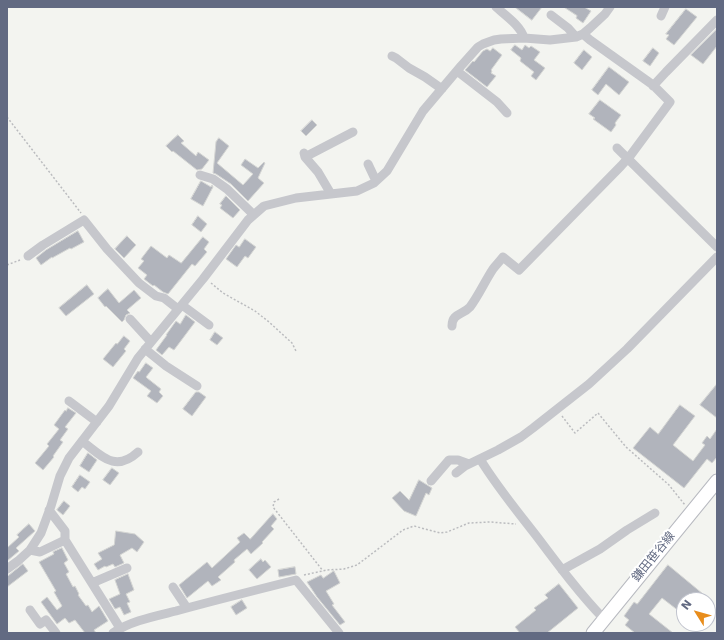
<!DOCTYPE html>
<html>
<head>
<meta charset="utf-8">
<style>
	body { margin:0 }
	#map { position:relative; width:724px; height:640px; overflow:hidden; background:#f3f4f0; font-family:"DejaVu Sans",sans-serif }
	canvas { display:block }
	.frame { position:absolute; inset:0; border:8px solid #626a82; pointer-events:none }
	.north { position:absolute; left:676px; top:592px; width:40px; height:40px; box-sizing:border-box; background:#fff; border:1px solid #c0c3cd; border-radius:50%; rotate:307deg; font-size:11px; font-weight:700; line-height:16px; text-align:center; color:#626a82 }
	.north::after { content:''; display:block; margin:auto; width:14px; height:18px; background:#e88d1c; clip-path:polygon(50% 0,100% 100%,50% 72%,0 100%) }
</style>
</head>
<body>
<div id="map">
<canvas width="724" height="640"></canvas>
<div class="frame"></div>
<div class="north">N</div>
</div>
<script>
const context = document.querySelector('canvas').getContext('2d');
context.lineJoin = 'round';
function fillPath(path, color) { context.fillStyle = color; context.fill(path, 'evenodd'); }
function trace(path, color, width, dash) { context.strokeStyle = color; context.lineWidth = width; context.lineCap = dash ? 'butt' : 'round'; context.setLineDash(dash || []); context.stroke(path); }
function drawText(font, color, halo, rows, align = 'center') {
  context.font = font + ' "DejaVu Sans","Noto Sans JP",sans-serif'; context.lineWidth = 4; context.setLineDash([]); context.textBaseline = 'middle'; context.strokeStyle = halo; context.fillStyle = color; for (const [text, x, y, turn = 0] of rows) {
    context.save(); context.translate(x, y); context.rotate((+turn || 0) * Math.PI / 180); context.textAlign = isNaN(turn) ? turn : align; if (halo) context.strokeText(text, 0, 0); context.fillText(text, 0, 0); context.restore();
  }
}
const building = new Path2D(`
	M515,7h27l-10,13z
	M564,7h20l7,4 -8,12 -7,-5 1,-2z
	M686,9l11,8 -23,28 -8,-6 3,-4 -3,-1z
	M717,29v17l-14,18 -12,-9z
	M515,45l7,5 3,-5 4,3 2,-2 9,6 -6,8 11,8 -9,12 -5,-4 3,-4 -14,-11 1,-3 -10,-8z
	M493,48l9,7 -11,15 1,1 -1,2 5,3 -9,11 -22,-17 8,-9 1,1 9,-11 4,-2 3,2z
	M653,48l6,5 -9,13 -7,-5z
	M584,50l8,7 -10,13 -8,-7z
	M609,67l20,15 -10,13 -13,-11 -8,11 -6,-5z
	M600,100l21,15 -6,8 1,2 -5,7 -18,-13 2,-1 -6,-4z
	M312,120l5,5 -11,11 -5,-5z
	M178,135l6,6 -3,2 15,13 2,-4 11,8 -7,9 -5,1 -24,-19 -1,1 -6,-6z
	M219,138l10,8 -12,17 26,22 10,-11 -12,-9 4,-6 13,9 6,-6 1,1 -7,15 6,5 -16,18 -17,-17 -15,-10 -3,-1 3,-31z
	M201,181l10,6 1,-2 1,2 -10,19 -12,-7z
	M226,196l14,14 -7,8 -13,-10 2,-3 -2,-1z
	M198,216l9,8 -6,8 -9,-7z
	M78,231l6,11 -13,7 -1,-1 -18,10v-1l-11,8 -5,-7 10,-8z
	M127,236l9,9 -12,13 -9,-9z
	M203,237l6,5 -5,7 3,3 -12,14 -3,-2 -24,30 -5,-2 -9,-7 -1,1 -9,-7 3,-4 -9,-7 6,-7 -3,-2 10,-13 16,12 2,-3 12,8z
	M245,239l11,8 -8,11 -3,-2 -8,11 -11,-8 10,-14 3,2z
	M87,285l7,9 -28,22 -7,-8z
	M108,289l11,14 15,-13 7,8 -14,12 3,3 -4,2 -2,5 -2,2 -16,-16 -1,1 -7,-9z
	M186,315l9,7 -21,28 -5,-3 -7,8 -6,-5 11,-15h-1l10,-14 4,3z
	M215,332l8,6 -6,7 -7,-5z
	M124,336l6,5 -6,8 2,2 -13,16 -10,-8 13,-16 1,1z
	M146,363l7,5 -7,9 1,1 14,11 -2,3 4,4 -6,7 -10,-7 4,-5 -18,-13 5,-7 1,1z
	M717,384v34l-17,-13z
	M196,392h3l7,5 -14,19 -9,-7z
	M680,405l15,11 -22,29 20,16 12,-16 -3,-2 5,-7 3,3 7,-10v28l-5,6 -5,-4 -23,29 -51,-40 17,-21 8,7z
	M68,408l8,5 -11,14 3,2 -8,11 3,2 -10,14 1,1 -11,13 -8,-7 14,-17 -2,-2 12,-15 -5,-4 11,-15 1,1z
	M88,453l9,7 -8,12 -9,-6z
	M112,468l7,5 -9,12 -7,-5z
	M80,475l10,7 -5,7 -3,-2 -4,5 -6,-5z
	M419,480l13,8 -3,7 -3,-2 -10,23 -12,-5 -12,-13 8,-7 9,9z
	M64,501l6,5 -7,9 -6,-5z
	M273,514l4,5 -6,7 3,3 -12,13 1,1 -12,11 -4,-5 -13,11 1,2 -17,15 3,3 -9,6 -4,-5 -21,17 -8,-13 28,-23 5,6 28,-26 -3,-4 7,-5 6,6z
	M29,524l6,7 -19,17 3,3 -12,10v-13l12,-11 -2,-2z
	M116,531l19,3 9,8 -7,10 -5,-4 -12,7 4,8 -9,4 -2,-3 -7,3 -1,-1 -7,4 -4,-6 8,-5 -4,-6 16,-8z
	M62,548l6,12 -4,3 5,9 -3,2 7,13 2,-1 4,8 -1,1 8,11 2,-1 4,7 7,-6 9,15 -14,9 2,3h-11l-10,-13 -6,3 -4,-5 -8,6 -16,-22 6,-5 10,13 5,-4 -8,-14 2,-1 -17,-29 15,-8 -1,-2z
	M261,559l2,3 2,-2 6,7 -14,12 -8,-9z
	M23,564l5,7 -21,16v-10z
	M668,565l35,29 -4,6h-15v15l-22,-17 -13,16 24,19h-38l-10,-8 4,-5 -5,-4 10,-14 3,2z
	M295,567l1,7 -17,3 -1,-7z
	M334,571l6,12 -14,8 8,13 -2,1 13,17 -5,3 -23,-28 -10,-15 14,-7 2,3z
	M128,574l6,16 -8,4 4,8 -3,1 4,9 -7,3 -4,-8 -5,2 -6,-10 11,-5 -5,-14z
	M559,584l19,24 -31,25h-27l-5,-6 21,-17 -2,-2 14,-10 -3,-3z
	M242,600l5,8 -11,7 -5,-8z`);
fillPath(building, '#b1b4bc');
trace(building, '#d4d5d3', 1);
const secondary = new Path2D(`
	M593,633l124,-152`);
trace(secondary, '#b8bac0', 15);
trace(new Path2D(`
	M7,117l74,96
	M7,265l13,-5
	M211,283l12,10 32,18 14,11 23,21 4,8
	M562,416l13,17 23,-20 28,34 43,38 16,20
	M279,499l-5,3 -1,5 50,64
	M304,575l23,-5 17,-1 13,-4 46,-35 11,-4 26,7 7,-1 22,-9 21,-1 26,2`), '#bbbcbf', 1.5, [2, 2]);
trace(new Path2D(`
	M496,7c9,8 25,19 28,31
	M551,15l17,13 8,9
	M661,16l4,-9
	M392,56l4,2 13,10 16,9 17,12
	M457,71l40,31 10,11
	M653,86l13,-14 51,-52
	M617,148l100,99
	M304,153l1,4 13,15 13,22
	M305,157l48,-25
	M368,164l8,17
	M200,175l13,4 14,10 27,26
	M28,256l15,-11 41,-25 23,29 32,34 17,13 8,2 14,11
	M182,305l27,20
	M130,319l21,23
	M452,326c0,-13 11,-11 18,-19 9,-12 15,-26 23,-38 3,-4 7,-8 10,-12l16,13 102,-104 9,-10 40,-54 -17,-17 -63,-45 -7,-6
	M145,349l21,17 31,20
	M69,401l28,21
	M82,441c20,15 33,32 56,11
	M480,459c17,28 38,53 58,79 21,28 42,56 66,81
	M456,473l9,-7 33,-16 23,-13 12,-9 56,-44 38,-35 90,-92
	M431,481l18,-21h9l11,4
	M49,510l16,21v9
	M30,550l10,2 25,-12 55,88
	M7,569l11,-8 12,-11 11,-17 10,-27 9,-30 9,-18 40,-52 29,-48 65,-79 45,-59 16,-14 32,-8 61,-7 17,-8 13,-12 36,-60 38,-45 17,-19 5,-3 11,-4 7,-1 23,-1 26,2 26,-3 7,-3 7,-6 15,-14 5,-7
	M562,570l38,-21 27,-19 28,-17
	M92,583l35,-15
	M173,587l14,21
	M30,610l10,14 6,-4 10,13
	M113,633c17,-12 43,-17 63,-22 40,-11 80,-21 120,-31l43,53`), '#c6c7cc', 9);
trace(secondary, '#fff', 13);
drawText('12px', '#626a82', '#fff', [
	["鎌田笹谷線",654,557,-51]
]);
</script>
</body>
</html>
